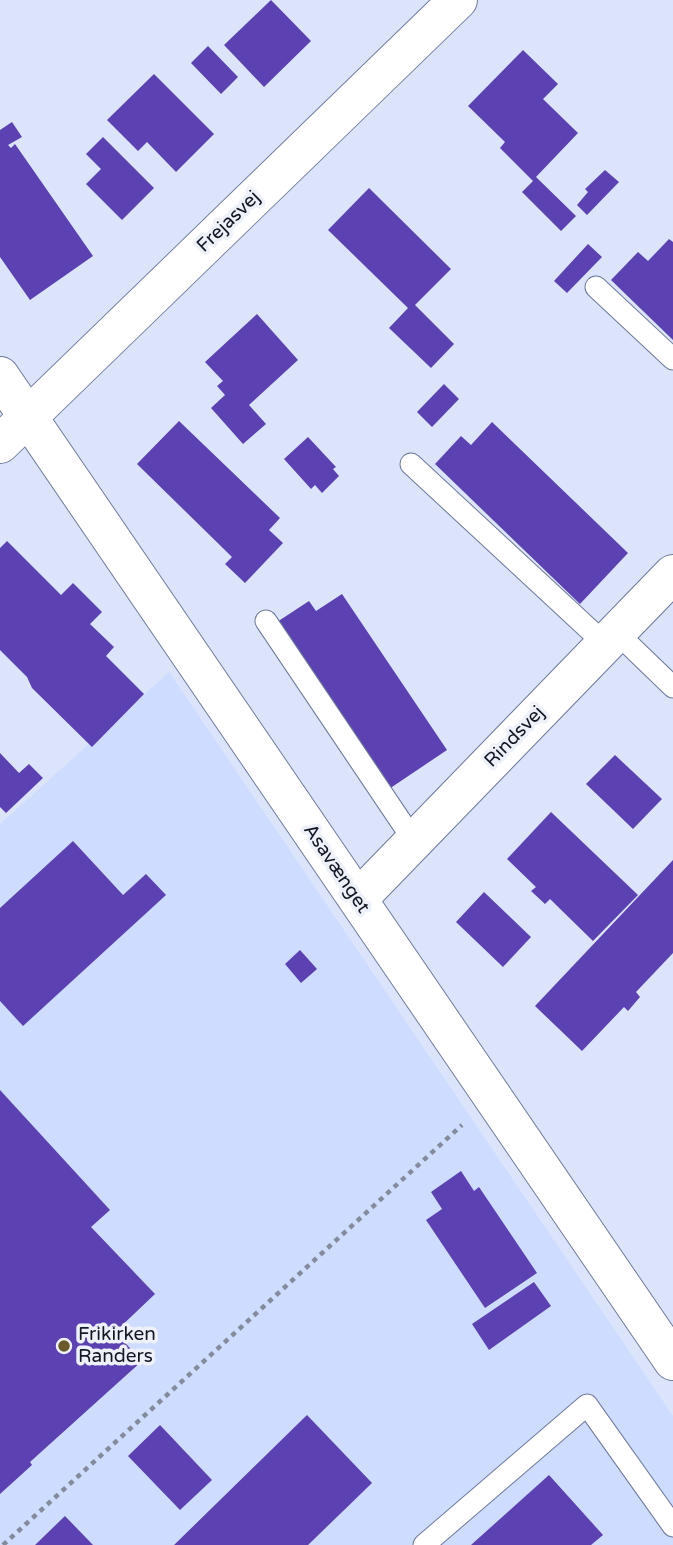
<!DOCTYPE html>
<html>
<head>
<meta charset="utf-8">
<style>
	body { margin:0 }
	canvas { display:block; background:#dbe4fa }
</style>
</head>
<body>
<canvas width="673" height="1545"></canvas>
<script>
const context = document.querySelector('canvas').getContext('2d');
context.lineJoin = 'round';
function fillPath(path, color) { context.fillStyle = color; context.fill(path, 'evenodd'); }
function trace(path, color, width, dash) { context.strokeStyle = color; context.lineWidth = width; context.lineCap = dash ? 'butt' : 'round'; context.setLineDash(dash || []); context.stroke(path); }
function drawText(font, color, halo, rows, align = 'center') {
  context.font = font + ' "Varela Round",sans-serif'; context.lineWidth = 7; context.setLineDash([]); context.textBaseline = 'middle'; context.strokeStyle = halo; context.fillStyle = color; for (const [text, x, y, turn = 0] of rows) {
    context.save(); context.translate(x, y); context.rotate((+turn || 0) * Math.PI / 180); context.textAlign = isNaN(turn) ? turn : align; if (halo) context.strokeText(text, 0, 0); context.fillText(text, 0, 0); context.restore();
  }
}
fillPath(new Path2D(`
	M169,672l504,744v129h-673v-721z`), '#cedcff');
fillPath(new Path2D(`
	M271,0l40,41 -47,46 -40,-42z
	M208,46l30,31 -17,17 -30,-31z
	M523,50l35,34 -15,15 35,34 -42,44 40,39 -15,15 -39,-39 11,-11 -33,-33 5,-6 -37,-36z
	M154,74l60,60 -38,38 -29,-30 -9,9 -31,-31z
	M12,122l10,15 -14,8 3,3 4,-4 78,112 -63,44 -30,-43v-127z
	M103,137l51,51 -32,32 -36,-36 15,-15 -15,-15z
	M605,170l14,12 -32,33 -10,-10 11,-13 -3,-3z
	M369,188l82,81 -36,36 39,39 -23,24 -42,-40 19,-20 -80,-78z
	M669,239l4,3v98l-62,-60 27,-28 10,9z
	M588,244l14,13 -35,36 -13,-12z
	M257,314l41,46 -49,45 17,19 -23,20 -32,-36 14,-13 -8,-9 6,-5 -18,-19z
	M444,384l15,15 -27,28 -15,-15z
	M179,421l101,97 -11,12 14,13 -38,40 -20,-19 7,-7 -95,-93z
	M492,422l136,131 -48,51 -145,-140 26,-28 10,9z
	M308,437l28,30 -3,2 6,7 -17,17 -7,-8 -4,4 -27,-30z
	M7,541l54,54 12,-12 29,29 -12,12 24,23 -8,9 38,38 -52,53 -60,-59 -5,-11 -27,-27v-102z
	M342,594l105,156 -58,39 -112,-167 32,-21 7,10z
	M0,753l19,20 10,-9 14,14 -37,35 -6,-6z
	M615,755l47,44 -29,30 -47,-45z
	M551,812l87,83 -45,46 -43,-42 -5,5 -14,-13 5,-4 -29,-28z
	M73,841l50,54 23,-21 20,21 -143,131 -23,-25v-93z
	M673,860v93l-37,39 4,5 -12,14 -4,-4 -42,44 -47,-45z
	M484,892l47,45 -28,30 -47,-45z
	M300,950l17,19 -16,14 -16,-19z
	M0,1090l110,120 -19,17 64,67 -40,38 27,29 -112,101 2,3 -32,29z
	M461,1171l13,20 5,-4 58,86 -52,35 -59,-88 16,-11 -11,-17z
	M534,1282l17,24 -62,44 -17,-26z
	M307,1415l65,68 -64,62h-134z
	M160,1425l52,55 -32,30 -52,-54z
	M549,1475l54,60 -12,10h-120z
	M65,1516l28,29h-58z`), '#5b41b1');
const service = new Path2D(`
	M596,287l77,72
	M411,464l194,180
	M266,621l148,220
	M616,632l57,55
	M424,1545l163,-140 86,121`);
const minor = new Path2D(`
	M0,376l673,985
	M0,444l458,-444
	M358,899l315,-325`);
trace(service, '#6e7a9b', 23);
trace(minor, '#6e7a9b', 40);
trace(new Path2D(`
	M3,1545l459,-420`), '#848b9d', 4.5, [5, 5]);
trace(service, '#fff', 21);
trace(minor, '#fff', 38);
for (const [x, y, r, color] of [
	[64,1346,7,"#6c5928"]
]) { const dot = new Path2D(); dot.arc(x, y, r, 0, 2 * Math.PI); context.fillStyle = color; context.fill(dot); trace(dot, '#eef1f9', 2.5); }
drawText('19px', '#121724', '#eef1f9', [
	["Frejasvej",229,222,-44],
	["Rindsvej",515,737,-46],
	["Asavænget",336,869,56]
]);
drawText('19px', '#121724', '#eef1f9', [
	["Frikirken",78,1335],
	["Randers",78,1357]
], 'left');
</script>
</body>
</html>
